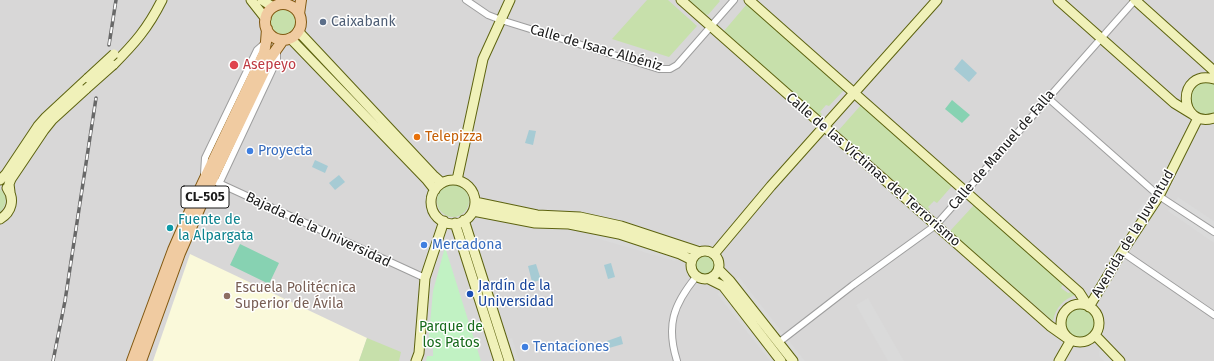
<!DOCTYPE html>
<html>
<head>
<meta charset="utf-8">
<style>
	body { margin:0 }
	canvas { display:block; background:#ebe7e1 }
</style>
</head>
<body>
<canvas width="1214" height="361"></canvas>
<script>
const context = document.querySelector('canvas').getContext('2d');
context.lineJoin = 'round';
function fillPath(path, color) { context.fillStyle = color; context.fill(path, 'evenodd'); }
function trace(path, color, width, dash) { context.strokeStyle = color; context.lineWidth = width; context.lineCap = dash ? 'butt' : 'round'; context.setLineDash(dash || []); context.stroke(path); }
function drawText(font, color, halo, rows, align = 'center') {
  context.font = font + ' "Fira Sans",sans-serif'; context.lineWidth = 3; context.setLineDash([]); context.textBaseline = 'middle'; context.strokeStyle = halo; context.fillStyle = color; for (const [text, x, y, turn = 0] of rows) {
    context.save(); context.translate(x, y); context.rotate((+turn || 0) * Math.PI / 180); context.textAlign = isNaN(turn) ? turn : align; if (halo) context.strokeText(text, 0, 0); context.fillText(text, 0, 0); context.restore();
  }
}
fillPath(new Path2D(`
	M0,0h1214v361h-1214z`), '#d8d7d7');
fillPath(new Path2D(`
	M190,254l177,84 -8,23h-206z`), '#faf9da');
fillPath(new Path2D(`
	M647,0h21l29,26 -28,31 -57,-18z
	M689,0h30l1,1 -12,14 -3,-1z
	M747,4l97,86 -15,16 -3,-1 -6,7 2,2 -2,2 -96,-85z
	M270 22a13 13 0 1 1 26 0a13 13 0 1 1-26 0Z
	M1202,82l12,2v29c-21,8 -33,-20 -12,-31z
	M861,105l91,81 -15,17 -3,-2 -6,6 2,2 -2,2 -90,-80z
	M437 201a16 16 0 1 1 32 0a16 16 0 1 1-32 0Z
	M0,189c8,7 7,16 0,23z
	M974,205l89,79 -2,4 7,5 3,-1 4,3c-12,5 -19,12 -22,26l-103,-90z
	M696 265a9 9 0 1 1 18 0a9 9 0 1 1-18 0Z
	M1065 323a15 15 0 1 1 30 0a15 15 0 1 1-30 0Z
	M367,338l34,14 -2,9h-40z`), '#c7e0ab');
fillPath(new Path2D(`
	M445,247l36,114h-55l1,-5h6v-10h-5l5,-55z`), '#c1f2c3');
fillPath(new Path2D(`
	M952,100l18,15 -8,8 -17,-14z
	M240,244l39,19 -10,21 -39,-19z`), '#87d2b2');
fillPath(new Path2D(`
	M1178,197l36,24v22l-46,-32z
	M1143,202l4,3 -50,82 -4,-2z
	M594,232l83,24 -2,5 -83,-24z
	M739,277l66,84h-35l-53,-67z
	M868,298l36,63h-16l-32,-56z
	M512,338l7,23h-4l-7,-22z
	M1100,346l14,15h-10l-5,-5z`), '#dadada');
fillPath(new Path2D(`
	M962,59l15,14 -8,9 -15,-13z
	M529,130l7,1 -3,14 -8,-2z
	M315,160l13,6 -3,7 -13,-6z
	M339,175l6,7 -10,8 -6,-7z
	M611,263l4,14 -7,2 -4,-14z
	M536,264l5,16 -9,2 -4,-16z
	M621,336l2,8 -14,4 -2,-7z`), '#a6cbd4');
const street = new Path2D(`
	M466,0l22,15 13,5 158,49h11l7,-4 57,-65
	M1048,98l111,98 55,36
	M204,174l1,-16 52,-108 8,-7
	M212,180l213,98
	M219,184l58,-124v-11
	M1122,252l92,63
	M778,343l75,-58 83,-60 199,-225
	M677,361c-11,-35 -4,-56 19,-84`);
const secondary = new Path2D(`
	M251,0l15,19
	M262,0l11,7
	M681,0l369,326 17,12
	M749,0l330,292 9,14
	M1058,0l116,103 18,11
	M1135,0l79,71
	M298,31l135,144 9,8
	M290,38l137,142 8,10
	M113,65c22,-22 35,-37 49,-65
	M1214,79c-38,-10 -36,50 0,39
	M0,180l6,-6 32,-48 8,-9 42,-39
	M457,180l26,-121 27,-59
	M431 202a22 22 0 1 1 44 0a22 22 0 1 1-44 0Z
	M10,192l-1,-8 2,-5 33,-49 8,-10 34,-31
	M475,202l62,13 43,2 41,9 79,26
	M473,211l62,12 34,1 50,10 61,20 12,6
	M0,219c12,-7 15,-20 7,-31
	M464,220l45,141
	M455,223l44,138
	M691 265a14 14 0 1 1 28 0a14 14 0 1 1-28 0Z
	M714,254l57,-68 166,-186
	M719,270l11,11 63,80
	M709,279l14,7 58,75
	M1061 323a19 19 0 1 1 38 0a19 19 0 1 1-38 0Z
	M1089,307l33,-55 37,-56 39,-78
	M1095,335l25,26
	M416,361l3,-8 6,-75 19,-57
	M1059,361l12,-21`);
const primary = new Path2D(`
	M265 22a18 18 0 1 1 36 0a18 18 0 1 1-36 0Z
	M299,14l2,-14
	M132,361l41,-111 24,-55 67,-142 2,-11 1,-13
	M141,361l39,-108 32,-73 59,-123 12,-17`);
trace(street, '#9e9e9e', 8);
trace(secondary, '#5d6310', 11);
trace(primary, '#815810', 12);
trace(street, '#fff', 6);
trace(secondary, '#f0f1b9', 9);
trace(primary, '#f0cba1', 10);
const rail = new Path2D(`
	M109,45l7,-45
	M53,361l12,-60 31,-203`);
trace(rail, '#686868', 3.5);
trace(rail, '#fff', 2, [6]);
const secondaryBridge = new Path2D(`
	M88,78l26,-24
	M86,89l27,-24`);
trace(secondaryBridge, '#5d6310', 11, []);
trace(secondaryBridge, '#f0f1b9', 9);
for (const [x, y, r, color] of [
	[323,22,4,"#5c6f8a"],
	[234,65,5,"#e0444e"],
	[417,137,4,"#e8710a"],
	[250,151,4,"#3f7fe0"],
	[170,228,4,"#0f9aa8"],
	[424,245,4,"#3f7fe0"],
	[470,294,4,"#1a4fb4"],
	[227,296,4,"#8d6e63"],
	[525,347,4,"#3f7fe0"]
]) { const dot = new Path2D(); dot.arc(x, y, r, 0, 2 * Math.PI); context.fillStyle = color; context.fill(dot); trace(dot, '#fff', 1.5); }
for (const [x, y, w] of [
	[205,197,48]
]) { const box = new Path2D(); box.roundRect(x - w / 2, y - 11, w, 22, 3); context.fillStyle = '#fff'; context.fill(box); trace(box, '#1a1a1a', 1); }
drawText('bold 13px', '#1a1a1a', null, [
	["CL-505",205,197]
]);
drawText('14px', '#4e5e75', '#fff', [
	["Caixabank",331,22]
], 'left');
drawText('14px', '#1a1a1a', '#fff', [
	["Calle de Isaac Albéniz",596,48,16],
	["Calle de Manuel de Falla",1002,150,-49],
	["Calle de las Víctimas del Terrorismo",873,170,41],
	["Bajada de la Universidad",318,230,25],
	["Avenida de la Juventud",1133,234,-59]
]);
drawText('14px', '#be3a42', '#fff', [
	["Asepeyo",243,65]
], 'left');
drawText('14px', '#c56008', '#fff', [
	["Telepizza",425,137]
], 'left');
drawText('14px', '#366cbe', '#fff', [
	["Proyecta",258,151],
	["Mercadona",432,245],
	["Tentaciones",533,347]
], 'left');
drawText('14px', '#0d838f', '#fff', [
	["Fuente de",178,220],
	["la Alpargata",178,236]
], 'left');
drawText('14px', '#164399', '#fff', [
	["Jardín de la",478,286],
	["Universidad",478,302]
], 'left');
drawText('14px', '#785e54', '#fff', [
	["Escuela Politécnica",235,288],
	["Superior de Ávila",235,304]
], 'left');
drawText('14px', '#176a1b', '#fff', [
	["Parque de",451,327],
	["los Patos",451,343]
]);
</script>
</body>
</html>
